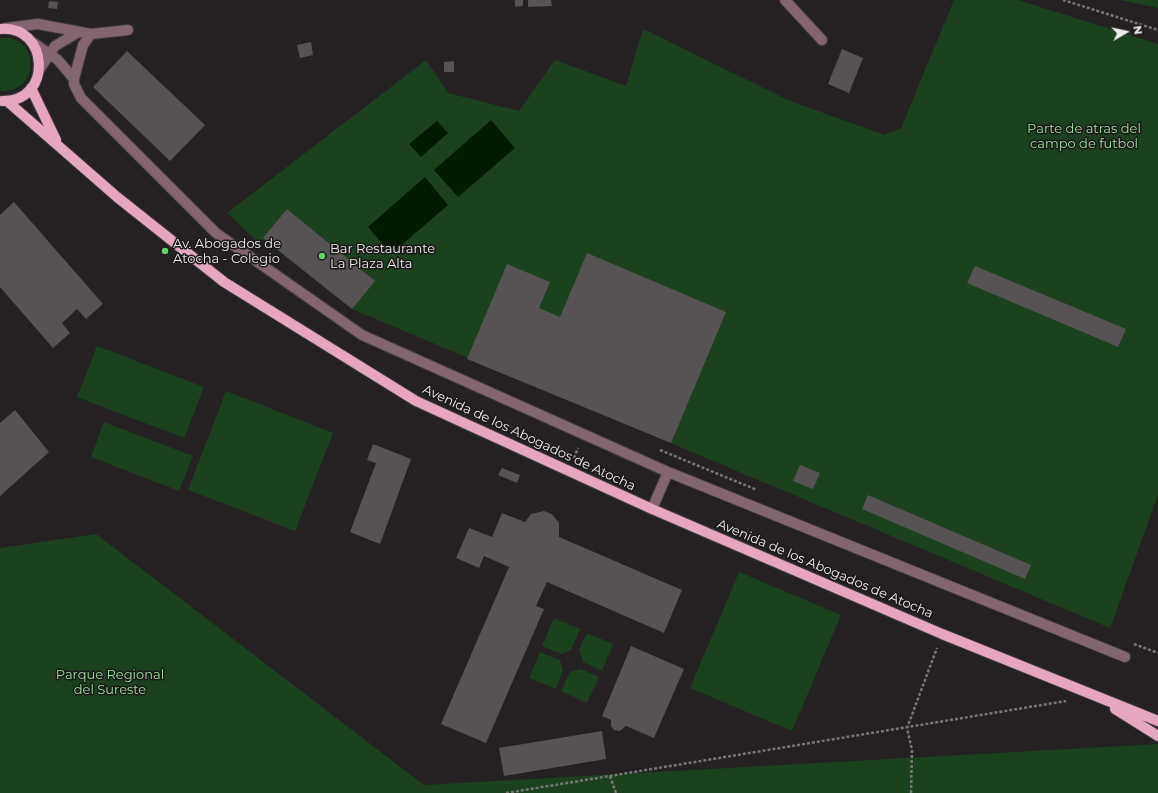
<!DOCTYPE html>
<html>
<head>
<meta charset="utf-8">
<style>
	body { margin:0 }
	#map { position:relative; width:1158px; height:793px; overflow:hidden; background:#252123; font-family:Montserrat,sans-serif }
	canvas { display:block }
	.north { position:absolute; left:1106px; top:12px; width:40px; height:40px; -webkit-text-stroke:3px #1b1819; paint-order:stroke; rotate:81deg; font-size:11px; font-weight:700; line-height:16px; text-align:center; color:#edebec }
	.north::after { content:''; display:block; margin:auto; width:14px; height:18px; background:#edebec; clip-path:polygon(50% 0,100% 100%,50% 72%,0 100%) }
</style>
</head>
<body>
<div id="map">
<canvas width="1158" height="793"></canvas>
<div class="north">N</div>
</div>
<script>
const context = document.querySelector('canvas').getContext('2d');
context.lineJoin = 'round';
function fillPath(path, color) { context.fillStyle = color; context.fill(path, 'evenodd'); }
function trace(path, color, width, dash) { context.strokeStyle = color; context.lineWidth = width; context.lineCap = dash ? 'butt' : 'round'; context.setLineDash(dash || []); context.stroke(path); }
function drawText(font, color, halo, rows, align = 'center') {
  context.font = font + ' Montserrat,sans-serif'; context.lineWidth = 3; context.setLineDash([]); context.textBaseline = 'middle'; context.strokeStyle = halo; context.fillStyle = color; for (const [text, x, y, turn = 0] of rows) {
    context.save(); context.translate(x, y); context.rotate((+turn || 0) * Math.PI / 180); context.textAlign = isNaN(turn) ? turn : align; if (halo) context.strokeText(text, 0, 0); context.fillText(text, 0, 0); context.restore();
  }
}
fillPath(new Path2D(`
	M954,0h64l140,44v451l-48,133 -758,-319 -89,-70 -4,4 -32,-30 199,-153 22,33 71,18 36,-51 71,26 17,-57 145,71 96,35 17,-7z
	M1120,0h38v8z
	M0,38c39,-5 43,55 0,53z
	M97,346l107,41 -20,51 -107,-41z
	M226,391l107,42 -38,98 -107,-41z
	M104,422l89,34 -14,35 -88,-34z
	M96,534l328,251 734,-41v49h-1158v-245z
	M739,572l102,43 -49,116 -102,-43z
	M554,618l26,11 -9,21 -9,4 -20,-8z
	M587,633l26,11 -11,27 -19,-9 -4,-12z
	M540,652l20,8 3,11 -7,18 -27,-11z
	M581,669l18,8 -12,26 -26,-12 9,-19z`), '#1b411f');
fillPath(new Path2D(`
	M491,120l24,28 -57,49 -24,-27z
	M437,121l11,12 -27,24 -12,-13z
	M425,177l23,28 -57,49 -23,-27z`), '#011b03');
fillPath(new Path2D(`
	M515,0h8v6l-8,1z
	M528,0h23l1,6 -24,1z
	M49,1l9,1 -1,7 -9,-1z
	M311,42l2,13 -13,3 -3,-13z
	M842,49l21,9 -14,35 -21,-9z
	M127,51l78,74 -35,36 -77,-74z
	M454,61v11h-10v-10z
	M14,202l89,102 -17,15 -9,-10 -15,14 8,10 -17,15 -53,-61v-72z
	M287,209l88,72 -23,28 -89,-71z
	M587,253l139,59 -55,131 -204,-84 40,-95 43,18 -11,26 21,9z
	M975,266l151,63 -8,18 -151,-64z
	M15,410l34,42 -49,44v-73z
	M373,444l38,15 -31,85 -30,-12 26,-69 -9,-3z
	M800,465l20,8 -7,16 -20,-8z
	M502,468l18,7 -3,8 -19,-8z
	M868,495l163,70 -6,14 -163,-70z
	M544,511l8,3 7,9v14l123,53 -18,43 -117,-51 -11,24 8,3 -58,134 -45,-19 68,-157 -25,-11 -5,12 -23,-10 13,-30 23,9 10,-24 23,9 6,-8z
	M631,646l53,23 -30,69 -28,-12 -6,5 -6,-1 -3,-4v-6l-9,-4z
	M602,731l4,28 -102,17 -5,-28z`), '#575355');
const minor = new Path2D(`
	M785,0l37,40
	M6,28l32,-4 53,10 37,-4
	M91,34l-8,11 -9,34v5l7,14 135,135 146,102 306,137 457,185
	M31,41l27,19 16,19
	M39,70l16,-24 22,-13
	M652,509l16,-37`);
const major = new Path2D(`
	M0,29c49,-5 54,73 2,72
	M31,88l25,52
	M7,101l110,96 107,85 192,119 236,108 290,125 216,87
	M1115,709l43,27`);
trace(minor, '#413d3f', 12);
trace(major, '#413d3f', 12);
trace(new Path2D(`
	M1063,0l95,30
	M660,450l97,40
	M574,458l4,-10
	M1134,644l24,9
	M610,776l6,17
	M506,793l560,-92
	M911,793l1,-43 -5,-22 30,-80`), '#787577', 2.5, [3, 2]);
trace(minor, '#836471', 10);
trace(major, '#e6a6c0', 10);
for (const [x, y, r, color] of [
	[165,251,4,"#5ed56c"],
	[322,256,4,"#5ed56c"]
]) { const dot = new Path2D(); dot.arc(x, y, r, 0, 2 * Math.PI); context.fillStyle = color; context.fill(dot); trace(dot, '#1b1819', 1.5); }
drawText('13px', '#96e39a', '#1b1819', [
	["Parte de atras del",1084,129],
	["campo de futbol",1084,144],
	["Parque Regional",110,675],
	["del Sureste",110,690]
]);
drawText('13px', '#edebec', '#1b1819', [
	["Av. Abogados de",173,244],
	["Atocha - Colegio",173,259],
	["Bar Restaurante",330,249],
	["La Plaza Alta",330,264]
], 'left');
drawText('13px', '#edebec', '#1b1819', [
	["Avenida de los Abogados de Atocha",529,438,25],
	["Avenida de los Abogados de Atocha",825,569,23]
]);
</script>
</body>
</html>
